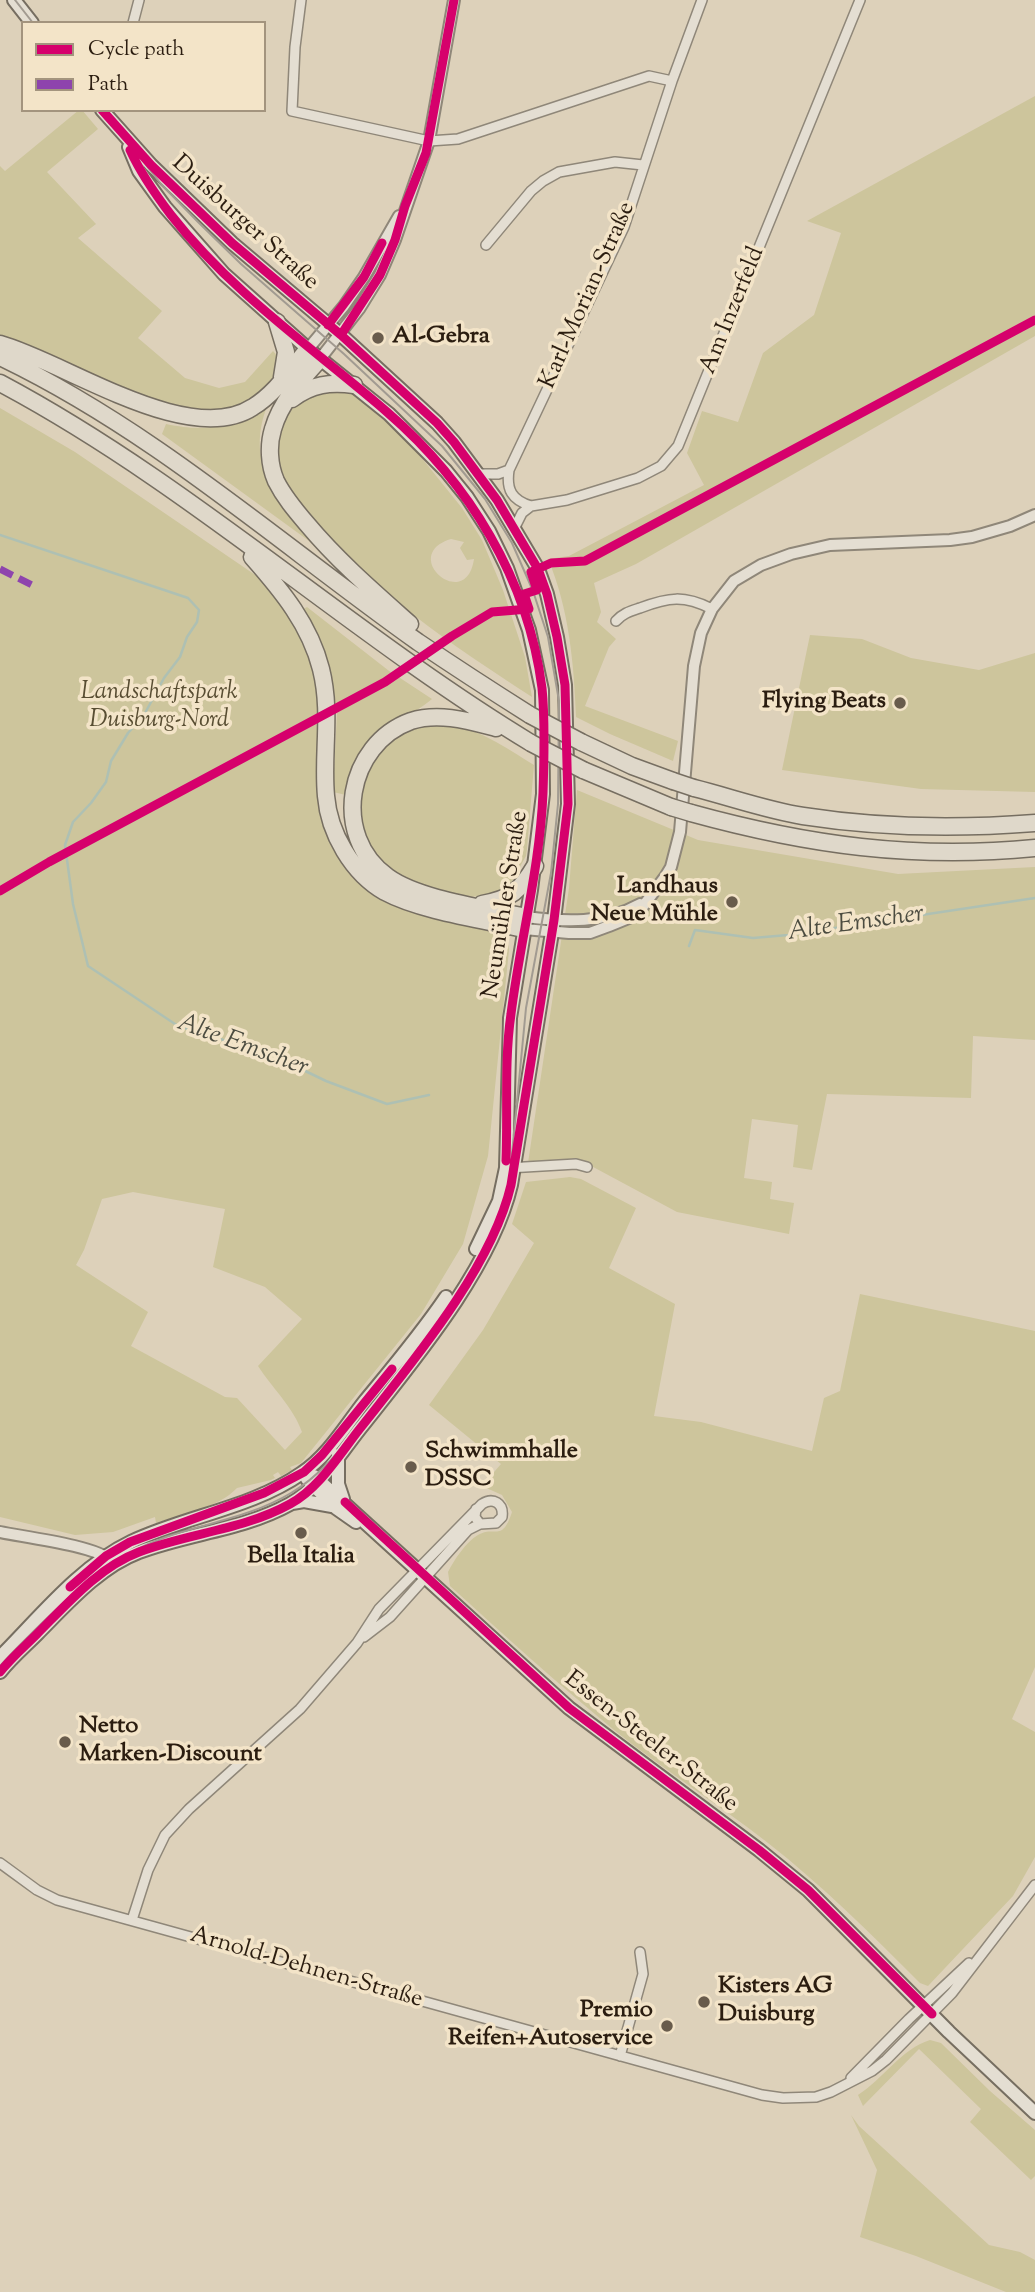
<!DOCTYPE html>
<html>
<head>
<meta charset="utf-8">
<style>
	body { margin:0 }
	#map { position:relative; width:1035px; height:2292px; overflow:hidden; background:#ddd1ba; font-family:"Sorts Mill Goudy",serif }
	canvas { display:block }
	.legend { position:absolute; left:21px; top:21px; width:245px; height:91px; box-sizing:border-box; background:#f3e4c8; border:2px solid #a3947e; margin:0; padding:9px 12px; list-style:none; font-size:21px; color:#2b1d10 }
	.legend li { display:flex; align-items:center; gap:14px; height:35px }
	.legend b { width:35px; border:2px solid #a3947e }
</style>
</head>
<body>
<div id="map">
<canvas width="1035" height="2292"></canvas>
<ul class="legend">
<li><b style="height:9px;background:#d6006c"></b>Cycle path</li>
<li><b style="height:9px;background:#8e44ad"></b>Path</li>
</ul>
</div>
<script>
const context = document.querySelector('canvas').getContext('2d');
context.lineJoin = 'round';
function fillPath(path, color) { context.fillStyle = color; context.fill(path, 'evenodd'); }
function trace(path, color, width, dash) { context.strokeStyle = color; context.lineWidth = width; context.lineCap = dash ? 'butt' : 'round'; context.setLineDash(dash || []); context.stroke(path); }
function drawText(font, color, halo, rows, align = 'center') {
  context.font = font + ' "Sorts Mill Goudy",serif'; context.lineWidth = 7; context.setLineDash([]); context.textBaseline = 'middle'; context.strokeStyle = halo; context.fillStyle = color; for (const [text, x, y, turn = 0] of rows) {
    context.save(); context.translate(x, y); context.rotate((+turn || 0) * Math.PI / 180); context.textAlign = isNaN(turn) ? turn : align; if (halo) context.strokeText(text, 0, 0); context.fillText(text, 0, 0); context.restore();
  }
}
fillPath(new Path2D(`
	M1035,96v240l-399,228 -42,19 7,29 -4,10 19,17 -7,8 -24,59 93,35 -5,20 -63,-27 -34,-17c-2,-53 -7,-109 -28,-158l21,-3 135,-71 -17,-32 15,-42 36,11 25,-69 51,-38 27,-82 -34,-12z
	M79,110h3l16,19 -51,43 49,52 -18,14 84,73 -24,27 47,40 34,10 26,-6 28,-31 9,10c-16,39 -55,55 -96,49 -28,-5 -56,-21 -81,-31 -35,-14 -70,-28 -105,-41v-172l5,5z
	M345,388l12,7 55,51 50,62 20,32 21,50 22,67 7,40c-80,-52 -162,-107 -224,-181 -11,-13 -24,-27 -29,-44 -5,-14 -3,-27 0,-42 3,-16 18,-33 34,-39 9,-3 22,-2 32,-3zM451,539l13,3 -4,6 7,12 7,-1c-8,55 -76,-4 -23,-20z
	M262,406l4,3c-21,59 15,94 50,137l-154,-112 4,-10c44,9 58,2 96,-18z
	M0,408l75,44 192,131 16,20 25,47 11,45v100l29,71 153,65 -1,3 8,9 1,7 -21,206 -25,88 -42,70 -120,149 -11,4 2,3 -11,6 -3,-4 -5,3 2,3 -4,2 -34,8c-19,20 -55,26 -81,35l-1,-6 -42,15 -38,3 -75,-18zM133,1192l92,17 -12,58 52,20 37,32 -44,47c15,23 35,41 44,66l-17,18 -48,-52 -12,-1 -94,-51 17,-34 -72,-47 8,-15 18,-51z
	M307,607l86,67 -58,32c-4,-35 -17,-65 -32,-97z
	M810,635l52,4 49,19 68,12 56,-17v139l-114,-3 -139,-19z
	M397,676l35,23c-44,35 -74,32 -86,96l-13,-3 4,-79z
	M444,723c36,6 59,23 90,42l-7,84 -1,7 -19,34c-34,10 -40,8 -73,-1 -16,-5 -32,-9 -45,-19 -32,-28 -40,-83 -12,-117 17,-20 42,-28 67,-30z
	M577,790l121,50 200,34 137,-7v173l-62,-4 -2,62 -144,-4 -15,76 -19,-3 5,-42 -46,-6 -8,59 28,4 -2,17 24,4 -5,31 -112,-22 -95,-51 -54,2 41,-275z
	M570,1177l11,2 55,29 -27,60 66,36 -21,112 47,6 111,29 12,-53 16,-7 20,-97 175,37v336l-23,52 23,13v125l-22,39 -85,90 -8,-3c-49,-49 -97,-97 -152,-140 -50,-39 -104,-73 -154,-113 -56,-46 -110,-95 -164,-144l-2,-14c6,-12 18,-30 30,-37 17,-10 24,8 34,-23l-10,-17 -20,-9 19,-22 -72,-59 54,-75 51,-87 -22,-19 14,-42z
	M930,2040l11,3 49,48 45,39v46l-4,4 -61,-58 11,-13 -62,-60 -56,57 -5,-11c25,-16 43,-46 72,-55z
	M851,2115l8,11 130,119 31,7 15,8v32h-29l-90,-36 -56,-19 17,-67z`), '#cdc59c');
trace(new Path2D(`
	M0,535l188,63 11,12 -2,12 -10,15 -7,20 -16,21 -20,37 -16,18 -17,28 -5,21 -15,21 -18,19 -8,23 8,59 15,62 90,60 94,29 54,26 61,23 42,-9
	M689,946l6,-16 58,8 35,-3 247,-37`), '#aec0b3', 2.5);
const minor = new Path2D(`
	M301,0l-6,47 -3,64 137,30 29,-2 191,-63 23,5
	M133,23l6,-23
	M486,245l45,-54 12,-10 16,-9 56,-10 28,3
	M479,474h19l11,-4
	M531,506c-19,-6 -25,-16 -22,-36l115,-243 48,-146 30,-81
	M515,527l7,-14 9,-7 36,-6 71,-22 23,-12 17,-20 182,-446
	M616,621c7,-8 15,-10 24,-13 29,-11 44,-13 72,1
	M508,1168l68,-4 11,3
	M364,1637l26,-20 78,-87 12,-6
	M0,1863l37,27 20,10 705,195 21,3 33,-1 15,-5 41,-21 14,-11 66,-67 83,-108
	M132,1920l16,-50 17,-35 24,-26 111,-100 57,-66 22,-34 103,-105c11,-7 22,-1 20,13l-6,6 -16,1 -5,-7 1,-8
	M620,2056l23,-82 -3,-22
	M851,2078l58,-59 60,-56`);
const tertiary = new Path2D(`
	M308,349l36,-43 20,-29 35,-61
	M320,359l39,-50 21,-34 15,-35 34,-99 25,-141
	M526,917c39,5 78,7 114,-13
	M524,929l45,4h21l19,-7 22,-9 10,-8 24,-32 6,-10 9,-35 14,-166 7,-33 11,-24 22,-28 27,-16 30,-11 39,-9 120,-5 22,-3 38,-11 25,-11
	M0,1532c24,5 98,14 111,29`);
const secondary = new Path2D(`
	M14,0l18,23
	M129,147l10,24 26,36 59,67 84,75 81,65 57,57 21,26 22,34 18,37 22,62 13,60 1,104 -12,96 -21,128 -4,150 -7,33 -23,48
	M338,1455v29l5,15
	M314,1476l255,232 190,142 49,40 141,142 86,81
	M307,1479l29,29 20,14
	M292,1503l12,-2 28,5
	M0,1657c40,-40 79,-90 131,-115 55,-26 121,-34 171,-69 26,-17 44,-48 63,-72 28,-34 56,-67 81,-104
	M0,1672c11,-14 24,-25 37,-38 30,-30 62,-67 102,-82 50,-19 104,-22 151,-48 30,-16 51,-52 72,-78 52,-66 130,-159 149,-241l43,-265 14,-116 -3,-119 -8,-48 -10,-43 -9,-25 -41,-69 -43,-58 -17,-19 -96,-88 -109,-92 -81,-78 -49,-55`);
const motorway = new Path2D(`
	M277,322l9,30 -4,25
	M0,344c65,18 189,105 253,63 23,-14 38,-38 55,-58
	M0,357c153,73 280,187 418,285 37,25 74,49 112,73
	M320,359c-18,20 -39,42 -47,70 -5,16 -4,36 3,52 8,16 19,29 31,43 31,37 67,68 103,100
	M0,383c190,101 348,249 531,360
	M292,399c20,-15 38,-17 62,-14
	M252,557c30,34 58,68 69,112 11,44 1,84 5,127 3,37 26,77 59,96 35,19 99,28 139,37
	M496,728c-27,-7 -57,-16 -85,-7 -64,23 -81,115 -23,156 32,23 99,31 138,40
	M581,742l51,24 41,15
	M583,770l88,37
	M694,788c36,9 72,22 109,28 77,12 154,13 232,7
	M691,813c116,32 223,47 344,35
	M482,904c29,-5 38,-13 53,-38`);
trace(minor, '#8f8779', 12);
trace(tertiary, '#8f8779', 14);
trace(secondary, '#766e61', 16);
trace(motorway, '#766e61', 19);
trace(minor, '#e4ded2', 9);
trace(tertiary, '#e4ded2', 10);
trace(secondary, '#e4ded2', 12);
trace(motorway, '#dfd8ca', 16);
trace(new Path2D(`
	M15,0l18,23
	M0,1666c13,-15 27,-28 41,-42 41,-40 69,-67 125,-87 41,-14 87,-21 125,-44 33,-19 54,-50 77,-79 50,-61 123,-153 141,-229l17,-177 25,-135 7,-69 1,-103 -11,-64 -15,-46 -21,-48 -27,-44 -43,-53 -98,-92 -103,-90 -43,-42 -37,-38 -58,-74`), '#a29b91', 2);
const motorwayBridge = new Path2D(`
	M530,715l51,27
	M531,743l52,27
	M673,781l21,7
	M671,807l20,6`);
trace(motorwayBridge, '#766e61', 19, []);
trace(motorwayBridge, '#dfd8ca', 16);
trace(new Path2D(`
	M0,569l32,16`), '#8e44ad', 7, [14, 7]);
trace(new Path2D(`
	M130,150c11,24 25,44 41,65 61,78 142,133 216,197 82,71 141,167 155,276 3,29 2,75 1,105 -3,74 -23,148 -32,221 -7,48 -3,98 -5,147
	M328,325l36,-48 18,-34
	M341,335l39,-60 15,-35 10,-34 21,-53 28,-153
	M0,891l49,-29 336,-180 67,-46 40,-24 37,-3 -5,-15 13,-4 -6,-18 20,-9 34,-2 450,-241
	M345,1502l224,206 190,142 49,40 124,124
	M70,1587l36,-31 24,-14 134,-49 40,-21 18,-17 70,-86
	M0,1672c11,-14 24,-25 37,-38 30,-30 62,-67 102,-82 50,-19 104,-22 151,-48 30,-16 51,-52 72,-78 52,-66 130,-159 149,-241l43,-265 14,-116 -3,-119 -8,-48 -10,-43 -9,-25 -41,-69 -43,-58 -17,-19 -96,-88 -109,-92 -81,-78 -49,-55`), '#d6006c', 9);
for (const [x, y, r, color] of [
	[378,338,7,"#695c4c"],
	[900,703,7,"#695c4c"],
	[732,902,7,"#695c4c"],
	[411,1467,7,"#695c4c"],
	[301,1533,7,"#695c4c"],
	[65,1742,7,"#695c4c"],
	[704,2002,7,"#695c4c"],
	[667,2026,7,"#695c4c"]
]) { const dot = new Path2D(); dot.arc(x, y, r, 0, 2 * Math.PI); context.fillStyle = color; context.fill(dot); trace(dot, '#f3e4c8', 2.5); }
drawText('24px', '#2b1d10', '#f3e4c8', [
	["Duisburger Straße",244,224,42],
	["Karl-Morian-Straße",589,296,-66],
	["Am Inzerfeld",734,311,-68],
	["Neumühler Straße",507,905,-81],
	["Essen-Steeler-Straße",650,1743,38],
	["Arnold-Dehnen-Straße",306,1969,16]
]);
drawText('bold 24px', '#2b1d10', '#f3e4c8', [
	["Al-Gebra",392,338],
	["Flying Beats",886,703,"right"],
	["Landhaus",718,888,"right"],
	["Neue Mühle",718,916,"right"],
	["Schwimmhalle",425,1453],
	["DSSC",425,1481],
	["Bella Italia",301,1558,"center"],
	["Netto",79,1728],
	["Marken-Discount",79,1756],
	["Kisters AG",718,1988],
	["Duisburg",718,2016],
	["Premio",653,2012,"right"],
	["Reifen+Autoservice",653,2040,"right"]
], 'left');
drawText('italic 24px', '#584d32', '#f3e4c8', [
	["Landschaftspark",159,694],
	["Duisburg-Nord",159,722]
]);
drawText('italic 26px', '#4c4c40', '#f3e4c8', [
	["Alte Emscher",856,925,-8],
	["Alte Emscher",242,1047,20]
]);
</script>
</body>
</html>
